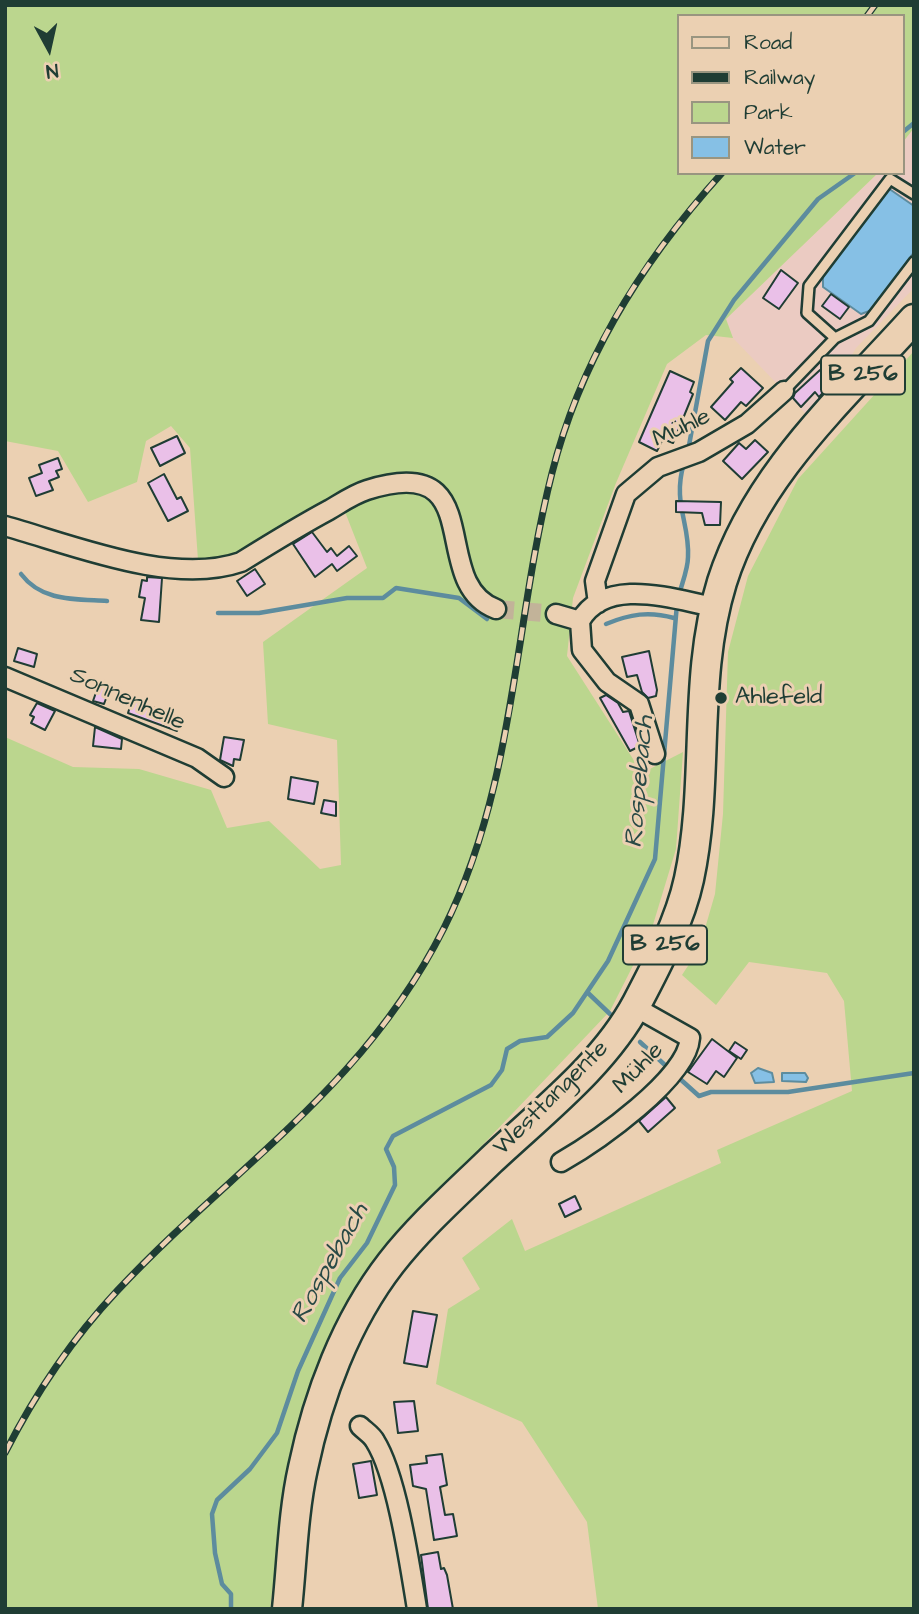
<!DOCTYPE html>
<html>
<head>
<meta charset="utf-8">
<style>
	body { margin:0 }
	#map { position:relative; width:919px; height:1614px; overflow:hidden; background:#ebd0b2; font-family:"Architects Daughter",sans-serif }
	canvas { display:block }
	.frame { position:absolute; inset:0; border:7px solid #1f3d34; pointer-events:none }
	.legend { position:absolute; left:677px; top:14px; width:228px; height:161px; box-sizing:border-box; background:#ebd0b2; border:2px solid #999580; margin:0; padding:9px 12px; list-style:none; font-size:21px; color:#1f3d34 }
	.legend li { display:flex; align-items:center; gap:14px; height:35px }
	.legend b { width:35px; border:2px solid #999580 }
	.north { position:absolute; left:14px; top:14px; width:70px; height:70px; -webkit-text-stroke:5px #ebd0b2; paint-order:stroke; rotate:172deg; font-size:19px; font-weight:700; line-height:28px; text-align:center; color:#1f3d34 }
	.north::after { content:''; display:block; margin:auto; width:24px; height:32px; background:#1f3d34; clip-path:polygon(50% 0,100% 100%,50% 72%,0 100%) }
</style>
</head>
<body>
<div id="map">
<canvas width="919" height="1614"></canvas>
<div class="frame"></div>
<ul class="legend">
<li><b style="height:9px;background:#ebd0b2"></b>Road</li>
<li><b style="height:9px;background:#1f3d34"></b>Railway</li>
<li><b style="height:19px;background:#bbd68e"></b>Park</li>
<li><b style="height:19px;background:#86c0e5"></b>Water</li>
</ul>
<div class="north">N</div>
</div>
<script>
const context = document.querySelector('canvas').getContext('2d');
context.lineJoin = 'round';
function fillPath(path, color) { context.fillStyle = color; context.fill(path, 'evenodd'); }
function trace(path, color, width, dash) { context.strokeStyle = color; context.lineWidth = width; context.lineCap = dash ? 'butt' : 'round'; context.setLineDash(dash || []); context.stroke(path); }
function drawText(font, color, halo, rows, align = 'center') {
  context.font = font + ' "Architects Daughter",sans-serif'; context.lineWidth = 6; context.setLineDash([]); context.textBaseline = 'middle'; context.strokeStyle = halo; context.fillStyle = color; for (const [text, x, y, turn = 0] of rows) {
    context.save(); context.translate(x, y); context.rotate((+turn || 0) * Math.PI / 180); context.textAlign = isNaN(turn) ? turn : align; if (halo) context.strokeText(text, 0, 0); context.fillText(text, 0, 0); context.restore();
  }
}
fillPath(new Path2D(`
	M914,128v160l-58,60 -21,37 -29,29 -73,-76 -7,-19 152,-146h25v-31z`), '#ebcbc2');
fillPath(new Path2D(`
	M5,5h909v123l-11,14v-126h-224v157h199l-152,146 7,19 -27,-3 -39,29 -51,119 -43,115 -6,58 75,117 41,-21 -7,97 -24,79 -42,83 -234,246 -43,86 -46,125 -17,141h-265v-872l68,30 66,2 72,21 16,38 42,-7 51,48 21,-4 -4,-125 -69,-16 -5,-82 104,-74 -29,-74 -90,58 -50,8 -8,-112 -19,-22 -25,15 -9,41 -49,20 -30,-51 -53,-10z
	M914,351v1258h-316l-11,-87 -65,-100 -86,-38 12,-75 32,-20 -18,-31 50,-39 13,32 196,-88 -4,-13 135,-59 -8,-90 -17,-28 -78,-11 -33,43 -34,-30 17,-26 16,-55 8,-80 5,-162 20,-76 50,-97z`), '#bbd68e');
const water = new Path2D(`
	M888,188l26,18v46l-42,58 -11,4 -38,-27v-11z
	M758,1068l14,5 2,9 -19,1 -4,-10z
	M782,1073h23l3,5 -2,4 -24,-1z`);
fillPath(water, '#86c0e5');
trace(water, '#5d8c9e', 2);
trace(new Path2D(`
	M903,132l11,-9
	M688,451l20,-110 26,-41 84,-101 37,-26
	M21,574c21,28 55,25 86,27
	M679,595c3,-12 9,-26 9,-38 2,-34 -16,-54 -4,-94
	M218,613h41l88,-15h36l13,-10 63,10 28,21
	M606,624c24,-10 43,-13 68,-6
	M587,992l23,22
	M640,1042l26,24
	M679,1078l20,18 12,-4h77l126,-19
	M231,1609v-15l-9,-10 -7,-31 -3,-39 5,-14 33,-31 27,-36 21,-62 42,-93 27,-35 28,-58 -1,-18 -8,-18 7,-13 98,-51 11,-15 5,-21 13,-8 27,-4 26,-24 35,-52 47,-102 22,-255`), '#5d8c9e', 4.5);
const building = new Path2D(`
	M781,270l17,13 -19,26 -16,-11z
	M831,294l18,13 -9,12 -18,-13z
	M741,368l22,20 -17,18 -5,-4 -16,18 -14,-13 22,-25 -3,-3z
	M820,370l12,13 -13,14 -4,-5 -14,15 -8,-9 2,-5z
	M670,371l24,11 -4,10 3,2 -20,49 -10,-4 -6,12 -18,-9z
	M177,436l8,17 -25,13 -9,-18z
	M755,440l13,12 -26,27 -19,-18 16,-18 7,6z
	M58,458l4,11 -6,2 3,6 -10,4 4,9 -17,6 -7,-18 13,-5 -3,-8z
	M164,474l13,25 4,-2 7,14 -20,10 -20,-38z
	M676,501l45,1 -1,23h-15l-3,-12 -26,-1z
	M312,532l15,20 4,-4 6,8 12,-10 8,10 -20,15 -5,-7 -17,13 -22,-33z
	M255,569l10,15 -18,12 -10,-15z
	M147,577l15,1 -3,44 -18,-2 4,-22 -6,-1 3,-17 5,1z
	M18,648l19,6 -3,13 -20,-6z
	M649,651l8,39 -1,6 -8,2 -6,-6 -5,-17 -10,2 -5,-20z
	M99,684l11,4 -6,16 -11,-3z
	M606,695l12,8 5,9 6,-1 11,35 -10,5 -30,-53z
	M132,700l50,17 -5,14 -49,-18z
	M37,703l18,8 -10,19 -14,-7 3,-6 -4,-2z
	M95,727l27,12 -1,10 -28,-3z
	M224,737l20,3 -4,20 -6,-1 -1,7 -13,-6z
	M291,777l27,5 -4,22 -26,-5z
	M324,800l12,2v14l-15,-3z
	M712,1039l25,19 -13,19 -8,-6 -9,13 -19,-12z
	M735,1042l12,8 -6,9 -12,-8z
	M666,1097l9,11 -27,24 -9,-11z
	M575,1196l6,13 -16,8 -6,-13z
	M413,1311l24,4 -10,52 -23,-4z
	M414,1401l4,30 -20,2 -4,-31z
	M442,1454l5,31 -7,2 5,28 8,-1 4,22 -23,4 -8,-51 -13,-3 -3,-21 17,-2 -1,-7z
	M371,1461l6,34 -18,3 -6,-34z
	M438,1552l3,17 3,-1 3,7 6,34h-25l-7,-54z`);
fillPath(building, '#eac0e8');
trace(building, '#1f3d34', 2);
trace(new Path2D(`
	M496,609l60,5`), '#c2b399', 18, [18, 9]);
const service = new Path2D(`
	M835,338l34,-17 45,-59
	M784,391l51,-53 -28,-25 2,-27 81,-107 24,15`);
const minor = new Path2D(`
	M5,526c68,19 167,60 236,36 29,-18 58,-36 88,-52 12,-7 25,-16 38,-20 125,-40 59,93 129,119
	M598,603l-3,-22 31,-87 32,-27 41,-15 48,-28 37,-33
	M556,614l24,7
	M5,677l192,81 27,19
	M655,754l-16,-50 -32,-22 -25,-32 -2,-29c26,-46 95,-21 135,-14
	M561,1162c35,-20 126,-83 129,-124l-55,-31
	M360,1426c5,5 12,9 15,15 22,35 35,125 42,168`);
const primary = new Path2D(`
	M287,1609c5,-47 6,-96 16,-141 15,-72 43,-147 88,-205 29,-37 65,-69 99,-102 51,-48 114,-96 147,-158 20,-38 43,-82 52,-124 21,-98 3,-200 33,-297 34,-107 118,-181 192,-263`);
trace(service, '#1f3d34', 14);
trace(minor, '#1f3d34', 23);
trace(primary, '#1f3d34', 33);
trace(service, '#ebd0b2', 9);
trace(minor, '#ebd0b2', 18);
trace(primary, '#ebd0b2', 28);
const rail = new Path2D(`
	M867,16l8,-11
	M5,1453c30,-59 67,-114 112,-162 117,-125 246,-202 327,-363 72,-144 69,-302 108,-455 29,-115 91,-213 170,-300`);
trace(rail, '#1f3d34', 7);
trace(rail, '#ebd0b2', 4.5, [13]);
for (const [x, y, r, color] of [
	[721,698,7,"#1f3d34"]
]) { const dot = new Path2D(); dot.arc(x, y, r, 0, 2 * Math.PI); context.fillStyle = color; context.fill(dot); trace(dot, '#ebd0b2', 2.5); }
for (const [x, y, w] of [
	[863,375,84],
	[665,945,84]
]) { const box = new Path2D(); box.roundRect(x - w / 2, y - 19.5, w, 39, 5); context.fillStyle = '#ebd0b2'; context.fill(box); trace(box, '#1f3d34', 2); }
drawText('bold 23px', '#1f3d34', null, [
	["B 256",863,375],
	["B 256",665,945]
]);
drawText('24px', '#1f3d34', '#ebd0b2', [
	["Mühle",682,429,-25],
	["Sonnenhelle",127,700,24],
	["Mühle",639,1069,-46],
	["Westtangente",552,1099,-45]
]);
drawText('24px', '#1f3d34', '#ebd0b2', [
	["Ahlefeld",735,698]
], 'left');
drawText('italic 26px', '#294a46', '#ebd0b2', [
	["Rospebach",641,782,-85],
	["Rospebach",331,1264,-61]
]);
</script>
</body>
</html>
